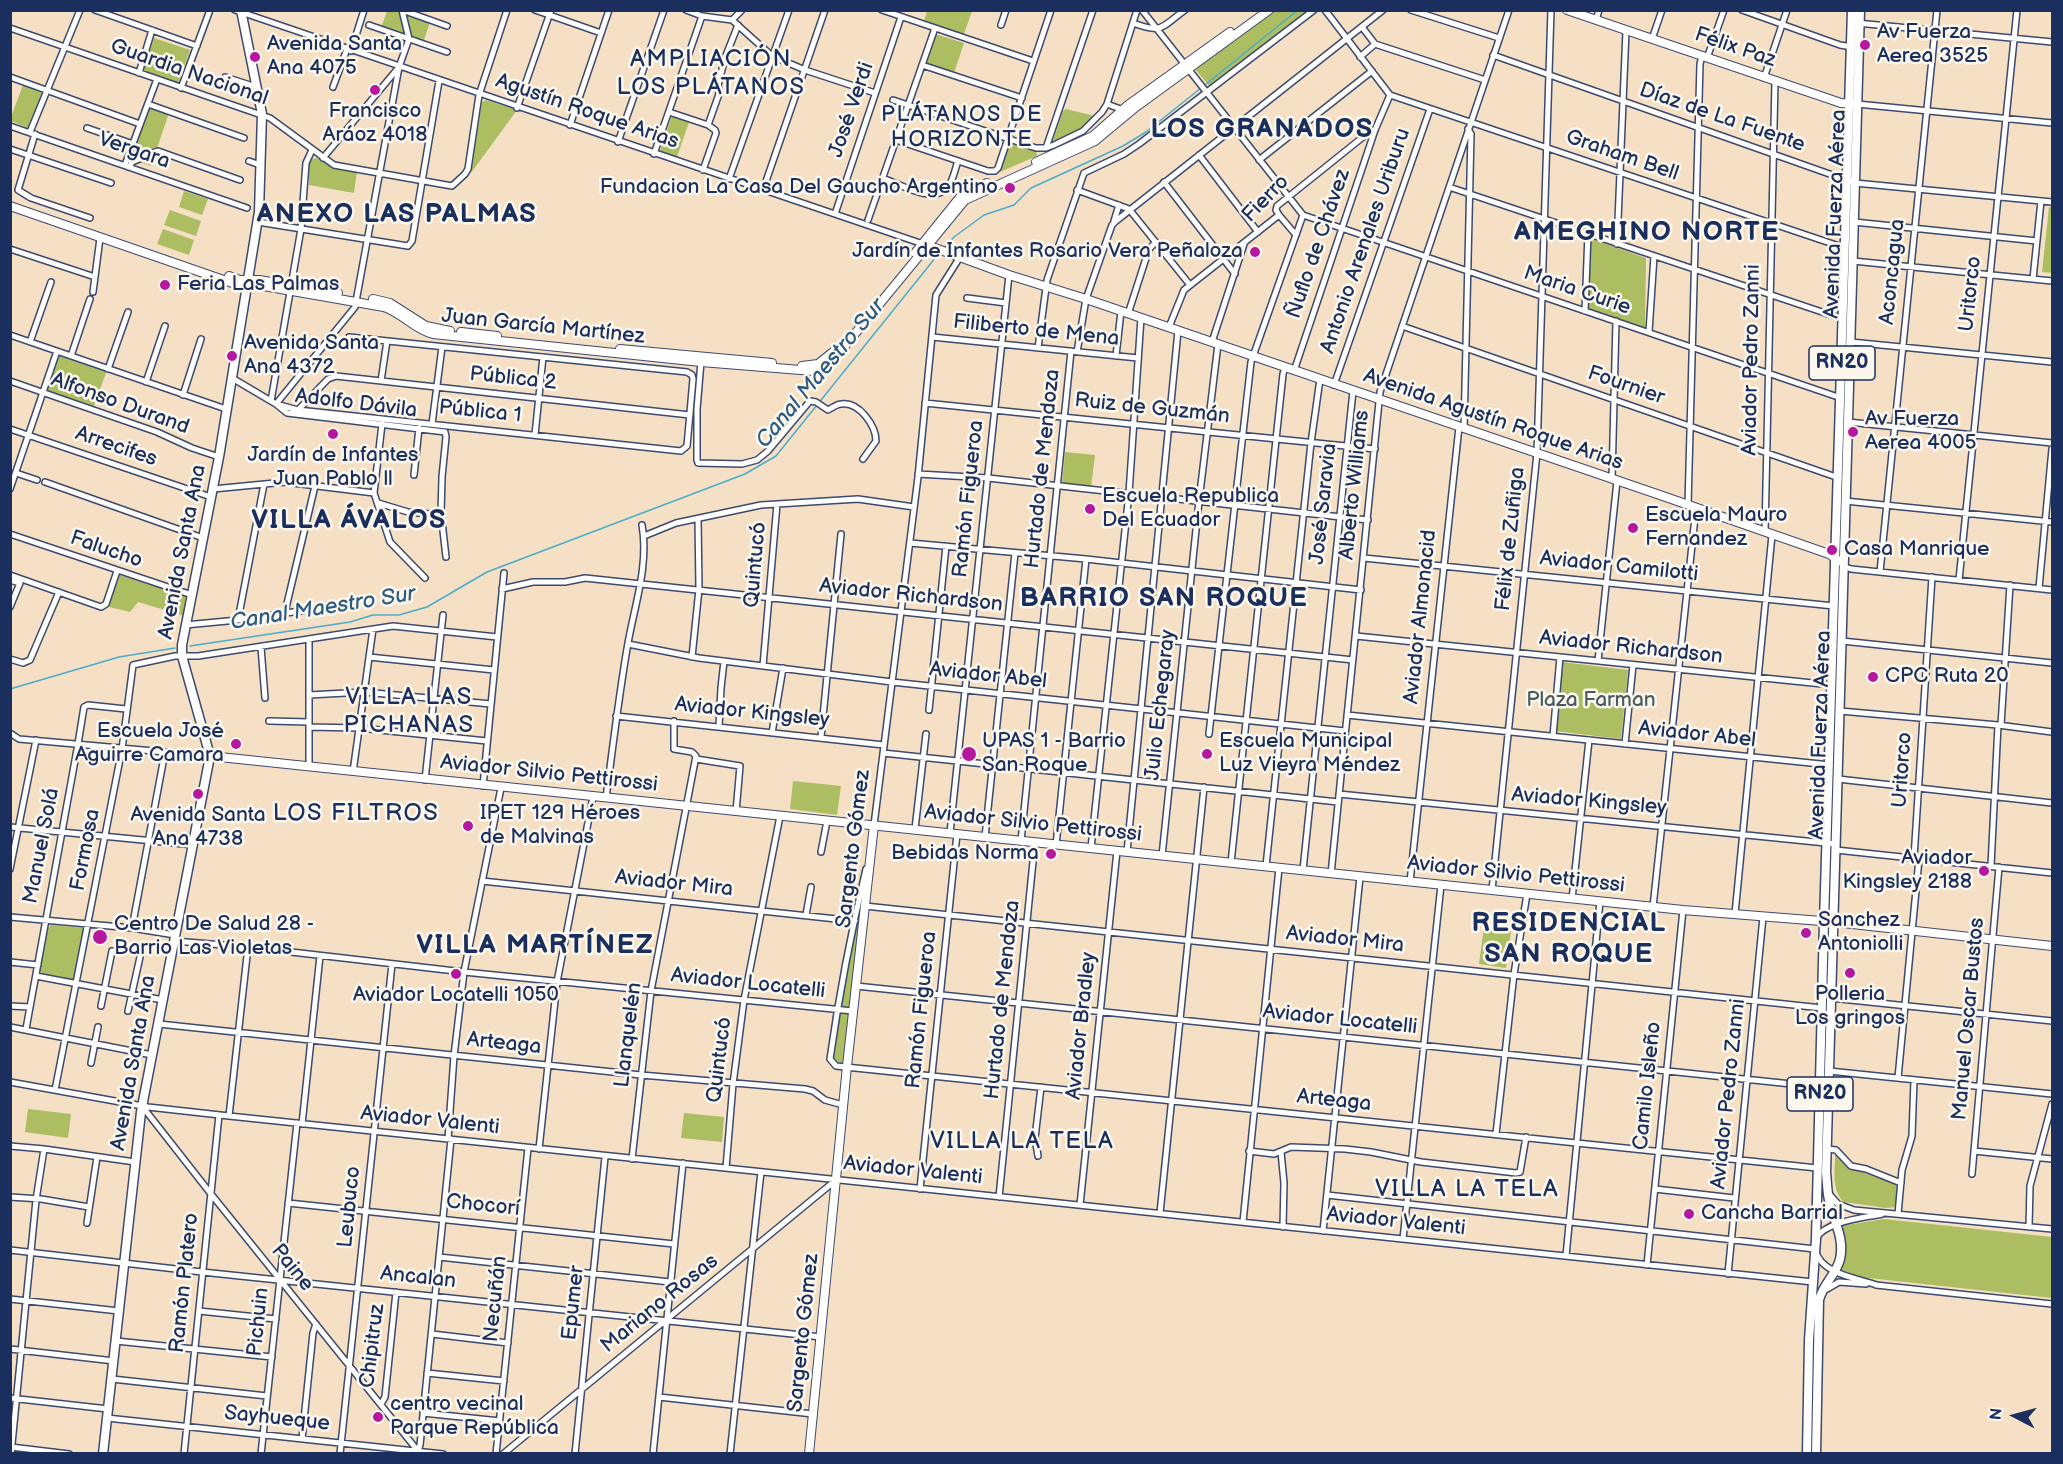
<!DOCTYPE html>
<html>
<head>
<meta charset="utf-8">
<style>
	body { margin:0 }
	#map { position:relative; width:2063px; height:1464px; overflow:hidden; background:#f5e0c5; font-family:"Balsamiq Sans",sans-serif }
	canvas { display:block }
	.frame { position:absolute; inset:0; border:12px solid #1b2f5e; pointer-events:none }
	.north { position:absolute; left:1985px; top:1386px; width:60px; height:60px; -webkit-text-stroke:4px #fbf7ec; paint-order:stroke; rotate:276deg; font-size:16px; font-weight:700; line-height:24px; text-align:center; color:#1b2f5e }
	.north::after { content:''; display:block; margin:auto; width:21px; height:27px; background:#1b2f5e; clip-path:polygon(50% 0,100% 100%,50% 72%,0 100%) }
</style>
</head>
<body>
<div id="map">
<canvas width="2063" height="1464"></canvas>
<div class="frame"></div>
<div class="north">N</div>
</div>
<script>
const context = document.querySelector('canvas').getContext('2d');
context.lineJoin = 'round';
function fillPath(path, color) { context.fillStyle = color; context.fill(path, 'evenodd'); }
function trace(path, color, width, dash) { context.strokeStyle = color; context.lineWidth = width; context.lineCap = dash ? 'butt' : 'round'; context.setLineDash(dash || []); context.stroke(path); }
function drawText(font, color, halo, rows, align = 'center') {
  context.font = font + ' "Balsamiq Sans",sans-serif'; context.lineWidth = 5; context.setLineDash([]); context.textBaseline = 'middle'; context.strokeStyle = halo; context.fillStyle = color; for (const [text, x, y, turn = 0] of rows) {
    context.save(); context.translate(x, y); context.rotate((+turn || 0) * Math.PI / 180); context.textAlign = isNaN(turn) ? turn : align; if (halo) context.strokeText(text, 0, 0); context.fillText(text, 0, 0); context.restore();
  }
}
fillPath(new Path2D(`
	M387,11l13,1 6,25 -25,-9z
	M927,11v-1l45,1 -8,23 -40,-13z
	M1274,11h35l-99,76 -16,-19z
	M406,14l24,8 -7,21 -12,-5z
	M935,34l29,9 -10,30 -28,-9z
	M154,38l36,12 -12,33 -35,-12z
	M23,85l19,8 -14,35 -17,-7v-4z
	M486,100l31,10 -46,63 11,-71z
	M149,106l20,7 -18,53 -12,-4 4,-12 -8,-3z
	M1066,109l29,7 -13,13 -28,14 -1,-2 10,-30z
	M672,116l17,6 -12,35 -17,-6z
	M1014,143l22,7 1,6 -37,16 10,-28z
	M317,158l15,9 25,4 -3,22 -45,-8v-22l3,-4z
	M184,191l24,8 -6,16 -23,-8z
	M2049,207h3v66l-10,-1z
	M170,210l31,11 -5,15 -32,-11z
	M163,229l31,11 -5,15 -32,-11z
	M1590,238l56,20 -1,71 -58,-21z
	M59,354l48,16 -13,36 -48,-16z
	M1065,452l30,3 -4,32 -29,-3z
	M119,575l71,22 -5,19 -47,-14 -8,10 -21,-5z
	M1562,662l66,8 -7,69 -66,-8z
	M793,781l48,5 -4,29 -47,-6z
	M856,922l5,2 -10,83h-11z
	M51,925l33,3 2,3 -10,48 -3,2 -30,-6 -3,-4 8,-43z
	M1484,927l27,4 -5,37 -27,-4z
	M839,1011l11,3 -6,50 -8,-2 -3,-4z
	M28,1109l43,5 -3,24 -43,-6z
	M684,1113l40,4 -2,25 -41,-4z
	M1835,1155l14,12 48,18v22l-11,1 -42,-6c-13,-12 -9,-31 -9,-47z
	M1884,1219l168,18v61l-193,-21 -19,-8 5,-25 -5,-18z`), '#acbe61');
trace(new Path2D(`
	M1205,85l93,-75
	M943,249l11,-12 30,-22 30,-10 17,-17 92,-42 23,-14 55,-44
	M190,646l160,-24 23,-7h26l28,-8 60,-35 258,-98 31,-18 164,-204
	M10,689l109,-32 56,-9`), '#4aacc9', 1.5);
const minor = new Path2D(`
	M95,10l102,36
	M235,10l688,234
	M402,10l45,16
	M535,10l66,23
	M686,10l16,6 30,4 40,36 33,14 70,23
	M882,10l151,51
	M1142,10l161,205 538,183
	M1325,10l65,85
	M1411,10l88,28
	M1742,10l98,35 12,2
	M732,20l10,-10
	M1596,20l3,-10
	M1133,23c30,11 27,5 52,-13
	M1857,23l195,19
	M369,25l78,27
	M1001,25l5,-15
	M1362,27l13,17 110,36
	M10,28l260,90 64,47 118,21 13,-12 3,-5 11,-74 28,-85
	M1652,39l10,-29
	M351,51l13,-41
	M1493,55l362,128 197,19
	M1360,57l15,-13
	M1707,58l17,-48
	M922,65l100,33
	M139,73l13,-43
	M10,77l130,47
	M225,77l31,10
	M1764,78l23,-68
	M333,87l14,-38
	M181,88l29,-78
	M1390,95l455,153
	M893,100l143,48h10l8,-3 29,-14 19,-19 5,-8 30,-94
	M148,104l96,34
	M1107,104l16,6
	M1857,104l195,19
	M517,108l34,-98
	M669,112l39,13
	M570,125l39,-115
	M10,126l237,82
	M87,128l46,16
	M30,132l50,-122
	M35,134l-17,56 13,8 59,20
	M896,140l92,31h7l3,-3 53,-158
	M618,142l46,-132
	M1046,148l47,-138
	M10,149l101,34
	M654,154l48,-138
	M1199,155l59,77
	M323,158l76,-91
	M1259,160l113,-89
	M249,161l11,4
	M125,165l32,-86
	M130,166l2,-4 26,-11 82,29
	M703,170l13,-37 -1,-3 -7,-5 11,-31 -1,-9 7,-27 13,-33
	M883,178c16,6 50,26 64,10 6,-6 8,-19 11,-27
	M729,179l60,-169
	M1164,182l71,92
	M1449,187l394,132
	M763,190l62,-180
	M1077,190l52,19 61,76
	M835,214l66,-197
	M1279,215l17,20
	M868,220l67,-192
	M1114,221l5,-16
	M258,222l150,24 4,-5 27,-160
	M1854,222l183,19
	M1617,244l9,-213
	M10,249l85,28
	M1853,261l199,20
	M2033,279l8,-78
	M93,292l7,-54
	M967,298l39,5
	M1585,311l3,-77
	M1128,314l21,-65 7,-7
	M1402,326l437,152
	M1169,327l15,-37 95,-75 -3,-5 1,-4 91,-73 7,-3
	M1649,332l5,-76
	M10,335l216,74
	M932,337l206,21
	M30,342l21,-60
	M1212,342l32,-98
	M1851,342l201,20
	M1038,348l9,-68 37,-107 40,-19 15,-10 175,-134
	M1077,352l9,-53 26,-74 4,-4 267,-211
	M71,356l19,-57
	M1116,356l5,-45
	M701,362l-4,47v51l1,3 44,1 15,-4 11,-9 42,-50 6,1 12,8c4,-2 9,-6 13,-6 18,-3 35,22 35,37l-13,18
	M108,369l20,-57
	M1294,371l81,-241 15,-35
	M232,378l44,26 11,9 158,19 1,5 -4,40 -1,36 5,44
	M10,381l147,51 35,16 27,9
	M381,381l6,-40
	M146,382l19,-56
	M1334,385l96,-276
	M183,395l18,-56
	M271,401l30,-172 5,-66 6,-13
	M925,403l450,46
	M276,404l22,6 383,41 6,-5 6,-67 -1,-4 -5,-3 -338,-35
	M276,404l79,-97 44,-240 10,-28 -7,-29
	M298,410l30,-31 8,-3 354,39
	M1848,422l204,21
	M432,424l10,-77
	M10,429l201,68
	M1464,429l7,-295 -3,-5
	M535,435l8,-78
	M16,473l21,7
	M918,474l70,4 380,42
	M414,475l5,-47
	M1612,479l4,-158
	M45,482l158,56
	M10,489l47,-138
	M213,489l72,-7 89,11 8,-69
	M374,493l16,49 35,36
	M1845,501l207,21
	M378,503l30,9 34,3
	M1688,505l12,-441 2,-8
	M1765,532l10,-451
	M10,534l182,61
	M644,536l32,-13 85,-18 97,-6 56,8
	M910,543l176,16 275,31
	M1364,558l470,48
	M1843,566l8,3 201,21
	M1880,572l57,-562
	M10,575l91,32 5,-3 11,-33
	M10,580l10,3 -10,24
	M1959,580l58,-570
	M2039,588l13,-139
	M502,589l31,-7h32l20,-4 768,82
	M285,612l30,-126
	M238,620l26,-136
	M185,625l53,-5 103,-15
	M1356,636l476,49
	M1842,641l210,22
	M628,644l71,14 193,24 453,49
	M261,647l4,51
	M369,657l125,13
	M692,657l7,-68 -1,-70
	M10,659l13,4 7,-3 29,-68
	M1598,661l19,-180
	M763,666l14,-162
	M309,695l55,-3 127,12
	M929,710l17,-164
	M1840,711l158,14 54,7
	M1347,715l483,50
	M616,716l268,29
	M269,721l40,1
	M2001,725l9,-140
	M309,727l51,1 127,13
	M719,727l2,-39 3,-27
	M10,733l9,6 191,17
	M772,733l11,-65
	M1209,734l42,-372 52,-147
	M1553,736l7,-79
	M821,737l20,-203
	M1625,744l8,-79
	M883,753l455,49
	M696,759l44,7 -4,46
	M309,767v-127
	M353,772l20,-143
	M1838,779l214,24
	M425,780l18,-165
	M483,786l21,-213
	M1339,794l497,50
	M606,798c7,-52 13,-104 22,-155 7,-39 21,-79 14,-118
	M874,825l44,-348 18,-182 24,-38
	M10,827l184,18
	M915,829l11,-95
	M950,833l59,-558
	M985,837l30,-284
	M1021,841l50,-490
	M1056,845l30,-286
	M1091,848l38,-355 12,-175
	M1836,850l216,23
	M821,852l6,-31
	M1127,852l51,-521
	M1162,856l37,-355 19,-157
	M1914,858l18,-281
	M1231,863l52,-489 2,-6
	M1266,866l45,-423 9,-64
	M1991,866l7,-141
	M10,869l26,-129
	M866,869c-15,63 -27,126 -36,190l6,7 981,102
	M1303,870l50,-479
	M1331,874l49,-482 129,-382
	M482,881l373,40
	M1410,882l49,-455
	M1492,890l45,-437 14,-443
	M1572,899l17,-159
	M865,906l957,102
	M1653,907l43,-399
	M1735,914l37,-379
	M806,915l5,-28
	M10,917l122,11 43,7
	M132,928l33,-176
	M174,941l74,6 216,25 389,39
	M10,962l28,3
	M36,976l127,24
	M856,986l964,101
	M1831,998l221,23
	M10,1006l20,1
	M101,1006l11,-55
	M128,1011l12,-54
	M159,1024l482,51 164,14 8,2 12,9 18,5
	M10,1027l142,28
	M26,1029l52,-285 6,-37 4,-2 38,4
	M91,1063l7,-36
	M1829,1071l223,23
	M1898,1078l21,-219
	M10,1082l138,25 81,9 1584,166
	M55,1090l67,-341 11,-84 42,-9h23l195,-30 104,11
	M142,1106l69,88 207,257
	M229,1116l19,-169
	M302,1124l18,-168
	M1496,1134l18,-160 13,-80
	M448,1139l6,-83 10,-84 37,-184
	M10,1146l34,3 91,13
	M539,1149l18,-167 36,-185
	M1827,1149l9,1 15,16 15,3 35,14
	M1249,1151l25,3 17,-7 54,2 26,3 50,10 95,11 4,-1 6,-35
	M1974,1151l78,8
	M1281,1152l3,31 -1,44
	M1038,1156l-3,-18 6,-51
	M632,1159l19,-168 45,-235 -4,-4 -18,-3v-28
	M726,1168l7,-84 11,-84 36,-184
	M1972,1174l27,-307
	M920,1189l37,-355
	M1655,1189l79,9
	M1327,1195l488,54c5,25 41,29 62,36
	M1830,1195l8,9 16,6 198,19
	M10,1197l31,2 48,8
	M999,1197l36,-355
	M288,1203l386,41
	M1080,1205l37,-354
	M1160,1213l44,-426
	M1898,1214l4,-44 10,-34 2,-56
	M1243,1222l36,-354
	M87,1223l10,-66
	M2029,1227l1,-41 22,-82
	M1323,1231l37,-354
	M1816,1238c11,-17 47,-20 66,-24
	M1403,1239l38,-354
	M10,1250l192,22 619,65
	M1566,1256l34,-355
	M439,1257l231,25
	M1647,1265l36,-355
	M1728,1274l35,-357
	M1876,1285l176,19
	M1827,1289l12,-7 27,2
	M10,1299l109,12
	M199,1311l77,8
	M432,1334l76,9
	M116,1341l156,16
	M10,1349l104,12
	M427,1373l77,8
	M112,1379l155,17
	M659,1397l154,17
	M10,1398l98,11
	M381,1404l4,-7 11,-105
	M423,1413l77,8
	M107,1418l336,36
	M302,1439l11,-106 3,-9
	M11,1447l58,7
	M418,1451l2,-6 31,-306
	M11,1454l25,-254 8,-51
	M184,1454l35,-339
	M261,1454l36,-331
	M340,1454l52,-490
	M496,1454l32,-306
	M503,1454l333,-274
	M575,1454l30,-297
	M653,1454l30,-291
	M730,1454l31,-282`);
const secondary = new Path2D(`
	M1567,10l274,93 12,1
	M1036,162l57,-26 35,-31 102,-73
	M10,206l228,79h20l126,22c18,6 30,22 49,27l268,28 112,9 12,-4 10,-9 130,-158 130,-59 41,-34 133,-97
	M924,244l85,31 77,24 571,195 172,60 10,7
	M915,253l46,-57 26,-13
	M229,276l11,4h19l79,13
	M373,299l17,4 36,23 24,5
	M461,332l36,4
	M620,349l152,14
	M802,366l16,-2 15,-12
	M210,756l1473,154 151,12 218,24
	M809,1454l38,-388 27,-241`);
const primary = new Path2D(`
	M103,1454l38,-342 69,-356 -28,-100v-11l37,-188 40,-245 3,-98 -21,-104
	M1807,1454l2,-114 7,-101 8,-317 28,-912
	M1816,1454l3,-154c4,-16 17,-25 21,-41 5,-21 -7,-39 -11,-59 -2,-9 -2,-18 -3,-28l34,-1162`);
trace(minor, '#3c4a6d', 8);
trace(secondary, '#3c4a6d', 10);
trace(primary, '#3c4a6d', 11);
trace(minor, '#fff', 5);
trace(secondary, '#fff', 8);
trace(primary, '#fff', 8);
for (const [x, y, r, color] of [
	[1865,45,6,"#b5179e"],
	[255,57,6,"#b5179e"],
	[375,90,6,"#b5179e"],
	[1010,188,6,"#b5179e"],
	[1255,252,6,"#b5179e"],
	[165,285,6,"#b5179e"],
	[232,356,6,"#b5179e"],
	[1853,432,6,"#b5179e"],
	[333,434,6,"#b5179e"],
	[1090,509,6,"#b5179e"],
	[1633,528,6,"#b5179e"],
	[1832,550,6,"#b5179e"],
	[1873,677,6,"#b5179e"],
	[236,744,6,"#b5179e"],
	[969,754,8,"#b5179e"],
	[1207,754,6,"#b5179e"],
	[198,794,6,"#b5179e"],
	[468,826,6,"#b5179e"],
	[1051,854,6,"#b5179e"],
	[1984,871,6,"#b5179e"],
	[1806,933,6,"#b5179e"],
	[100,937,8,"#b5179e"],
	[1850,973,6,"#b5179e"],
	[456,974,6,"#b5179e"],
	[1689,1214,6,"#b5179e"],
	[378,1417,6,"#b5179e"]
]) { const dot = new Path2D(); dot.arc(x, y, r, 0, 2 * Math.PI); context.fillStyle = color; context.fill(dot); trace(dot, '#fbf7ec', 2); }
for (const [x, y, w] of [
	[1842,363,66],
	[1820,1094,66]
]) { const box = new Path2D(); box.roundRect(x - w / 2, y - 17, w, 34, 4.5); context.fillStyle = '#fbf7ec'; context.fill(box); trace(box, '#1b2f5e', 1.5); }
drawText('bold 20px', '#1b2f5e', null, [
	["RN20",1842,363],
	["RN20",1820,1094]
]);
drawText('21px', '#1b2f5e', '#fbf7ec', [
	["Av Fuerza",1877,33],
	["Aerea 3525",1877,57],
	["Avenida Santa",267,45],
	["Ana 4075",267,69],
	["Francisco",375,112,"center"],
	["Aráoz 4018",375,136,"center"],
	["Fundacion La Casa Del Gaucho Argentino",998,188,"right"],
	["Jardín de Infantes Rosario Vera Peñaloza",1243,252,"right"],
	["Feria Las Palmas",177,285],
	["Avenida Santa",244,344],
	["Ana 4372",244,368],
	["Av Fuerza",1865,420],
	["Aerea 4005",1865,444],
	["Jardín de Infantes",333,456,"center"],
	["Juan Pablo ll",333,480,"center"],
	["Escuela Republica",1102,497],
	["Del Ecuador",1102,521],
	["Escuela Mauro",1645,516],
	["Fernandez",1645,540],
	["Casa Manrique",1844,550],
	["CPC Ruta 20",1885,677],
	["Escuela José",224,732,"right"],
	["Aguirre Camara",224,756,"right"],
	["UPAS 1 - Barrio",982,742],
	["San Roque",982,766],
	["Escuela Municipal",1219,742],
	["Luz Vieyra Méndez",1219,766],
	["IPET 129 Héroes",480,814],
	["de Malvinas",480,838],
	["Avenida Santa",198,816,"center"],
	["Ana 4738",198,840,"center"],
	["Bebidas Norma",1039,854,"right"],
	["Aviador",1972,859,"right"],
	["Kingsley 2188",1972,883,"right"],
	["Sanchez",1818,921],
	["Antoniolli",1818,945],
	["Centro De Salud 28 -",114,925],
	["Barrio Las Violetas",114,949],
	["Polleria",1850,995,"center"],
	["Los gringos",1850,1019,"center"],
	["Aviador Locatelli 1050",456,996,"center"],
	["Cancha Barrial",1701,1214],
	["centro vecinal",390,1405],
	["Parque República",390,1429]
], 'left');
drawText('21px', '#1b2f5e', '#fbf7ec', [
	["Félix Paz",1735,48,19],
	["Guardia Nacional",189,73,19],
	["José Verdi",852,110,-71],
	["Agustín Roque Arias",587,112,19],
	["Díaz de La Fuente",1722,118,19],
	["Vergara",134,151,19],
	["Graham Bell",1622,156,19],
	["Fierro",1266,199,-46],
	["Avenida Fuerza Aérea",1836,214,-88],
	["Antonio Arenales Uriburu",1366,241,-71],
	["Ñuflo de Chávez",1319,244,-71],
	["Aconcagua",1893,272,-84],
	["Maria Curie",1577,291,19],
	["Uritorco",1971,294,-84],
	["Juan García Martínez",543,327,6],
	["Filiberto de Mena",1036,331,6],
	["Aviador Pedro Zanni",1752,360,-89],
	["Pública 2",513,379,6],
	["Fournier",1626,386,19],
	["Alfonso Durand",120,404,20],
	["Adolfo Dávila",356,404,7],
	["Ruiz de Guzmán",1152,409,6],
	["Pública 1",480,412,6],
	["Avenida Agustín Roque Arias",1493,420,19],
	["Arrecifes",116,447,19],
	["Hurtado de Mendoza",1043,469,-84],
	["Alberto Williams",1355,485,-84],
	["Ramón Figueroa",969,499,-84],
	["José Saravia",1324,504,-84],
	["Félix de Zuñiga",1511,539,-84],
	["Falucho",106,550,19],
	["Avenida Santa Ana",183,552,-79],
	["Quintucó",756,565,-85],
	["Aviador Camilotti",1619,567,6],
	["Aviador Richardson",911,596,6],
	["Aviador Almonacid",1421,617,-84],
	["Aviador Richardson",1631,648,6],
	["Aviador Abel",988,676,6],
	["Julio Echegaray",1161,705,-84],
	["Aviador Kingsley",752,713,6],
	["Aviador Abel",1697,735,6],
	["Avenida Fuerza Aérea",1821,735,-88],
	["Uritorco",1903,770,-86],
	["Aviador Silvio Pettirossi",549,774,6],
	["Aviador Kingsley",1589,802,5],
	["Aviador Silvio Pettirossi",1033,824,6],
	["Manuel Solá",42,846,-79],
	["Sargento Gómez",854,849,-83],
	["Formosa",86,850,-79],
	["Aviador Silvio Pettirossi",1516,875,6],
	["Aviador Mira",674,884,6],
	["Aviador Mira",1345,940,6],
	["Aviador Locatelli",748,984,6],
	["Hurtado de Mendoza",1003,1000,-84],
	["Ramón Figueroa",922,1010,-84],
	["Manuel Oscar Bustos",1969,1019,-85],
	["Aviador Locatelli",1340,1020,6],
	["Aviador Bradley",1082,1026,-84],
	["Llanquelén",629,1035,-83],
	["Arteaga",504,1044,6],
	["Quintucó",720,1060,-83],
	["Avenida Santa Ana",134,1063,-80],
	["Camilo Isleño",1648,1086,-84],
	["Aviador Pedro Zanni",1729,1094,-84],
	["Arteaga",1334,1101,6],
	["Aviador Valenti",430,1121,6],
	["Aviador Valenti",913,1171,6],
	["Chocorí",483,1206,6],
	["Leubuco",350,1207,-84],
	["Aviador Valenti",1396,1222,6],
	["Paine",292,1268,51],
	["Ancalan",418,1278,6],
	["Ramón Platero",185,1283,-84],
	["Necuñán",496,1299,-84],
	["Epumer",574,1303,-84],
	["Mariano Rosas",660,1304,-39],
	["Pichuin",259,1322,-84],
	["Sargento Gómez",804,1333,-84],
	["Chipitruz",373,1346,-83],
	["Sayhueque",277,1419,6]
]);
drawText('21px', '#465a5f', '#fbf7ec', [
	["Plaza Farman",1591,701]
]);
context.letterSpacing = '1.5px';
drawText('22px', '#1b2f5e', '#fbf7ec', [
	["PLÁTANOS DE",962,115],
	["HORIZONTE",962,140]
]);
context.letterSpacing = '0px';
drawText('italic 22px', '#2b5b83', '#fbf7ec', [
	["Canal Maestro Sur",821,374,-50],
	["Canal Maestro Sur",323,609,-9]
]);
context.letterSpacing = '1.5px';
drawText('24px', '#1b2f5e', '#fbf7ec', [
	["AMPLIACIÓN",711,60],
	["LOS PLÁTANOS",711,88],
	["VILLA LAS",409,698],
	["PICHANAS",409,726],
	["LOS FILTROS",356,814],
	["VILLA LA TELA",1022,1142],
	["VILLA LA TELA",1467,1190]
]);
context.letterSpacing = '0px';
context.letterSpacing = '1.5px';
drawText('bold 27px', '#1b2f5e', '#fbf7ec', [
	["LOS GRANADOS",1262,130],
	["ANEXO LAS PALMAS",397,215],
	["AMEGHINO NORTE",1647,233],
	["VILLA ÁVALOS",349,521],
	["BARRIO SAN ROQUE",1164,599],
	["RESIDENCIAL",1569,924],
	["SAN ROQUE",1569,955],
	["VILLA MARTÍNEZ",535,946]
]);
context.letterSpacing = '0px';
</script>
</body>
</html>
